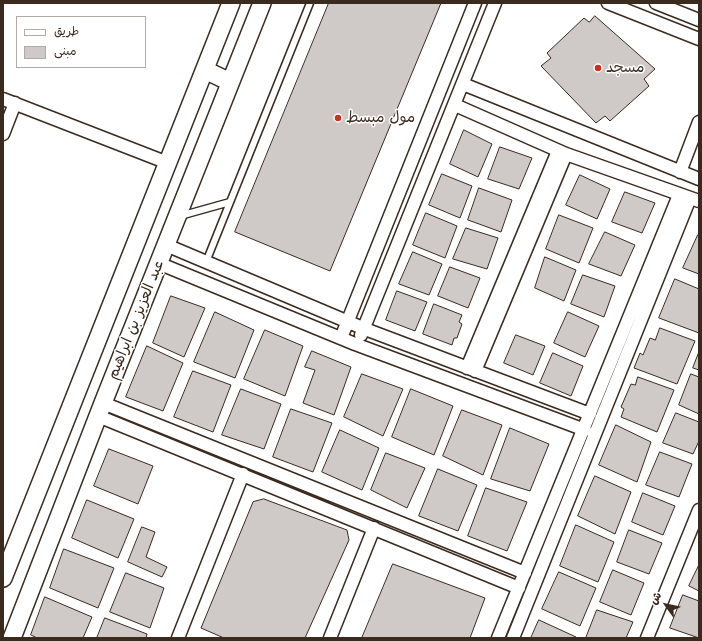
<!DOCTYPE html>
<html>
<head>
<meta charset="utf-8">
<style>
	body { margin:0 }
	#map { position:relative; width:702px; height:641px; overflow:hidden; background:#fff; font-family:"Shantell Sans","Playpen Sans Arabic",sans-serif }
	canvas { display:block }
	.frame { position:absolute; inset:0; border:4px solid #3b2a1e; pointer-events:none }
	.legend { position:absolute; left:16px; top:16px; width:130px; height:52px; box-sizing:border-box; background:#fff; border:1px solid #b1aaa5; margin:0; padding:5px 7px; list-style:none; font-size:12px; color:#3b2a1e }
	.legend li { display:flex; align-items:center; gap:8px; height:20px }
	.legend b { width:20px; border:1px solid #b1aaa5 }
	.north { position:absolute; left:646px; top:585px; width:40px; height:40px; -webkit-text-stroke:3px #fff; paint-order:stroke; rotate:303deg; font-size:11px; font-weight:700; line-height:16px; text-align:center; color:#3b2a1e }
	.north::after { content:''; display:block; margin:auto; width:14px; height:18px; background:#3b2a1e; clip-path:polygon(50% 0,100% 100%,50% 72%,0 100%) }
</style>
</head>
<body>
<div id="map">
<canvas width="702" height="641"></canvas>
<div class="frame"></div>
<ul class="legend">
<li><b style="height:5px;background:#fff"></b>طريق</li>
<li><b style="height:11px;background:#cfcac7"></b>مبنى</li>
</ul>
<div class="north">ش</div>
</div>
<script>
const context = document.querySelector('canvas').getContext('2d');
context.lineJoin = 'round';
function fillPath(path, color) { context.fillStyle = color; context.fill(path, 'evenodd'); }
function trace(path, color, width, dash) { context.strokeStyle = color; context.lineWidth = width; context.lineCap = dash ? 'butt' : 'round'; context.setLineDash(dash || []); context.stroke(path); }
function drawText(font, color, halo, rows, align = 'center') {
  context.font = font + ' "Shantell Sans","Playpen Sans Arabic",sans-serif'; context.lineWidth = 3; context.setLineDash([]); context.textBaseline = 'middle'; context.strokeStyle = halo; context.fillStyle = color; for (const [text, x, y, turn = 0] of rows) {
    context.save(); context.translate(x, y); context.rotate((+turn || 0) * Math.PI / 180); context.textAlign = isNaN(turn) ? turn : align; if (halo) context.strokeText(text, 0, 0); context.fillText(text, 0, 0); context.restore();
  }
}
const building = new Path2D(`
	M329,3h112l-111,268 -95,-39z
	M595,16l60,53 -11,10 5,7 -39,35 -5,-5 -9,7 -55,-57 10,-8 -4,-5 37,-35 5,4z
	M464,130l28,14 -14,33 -28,-13z
	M500,147l32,11 -13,31 -31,-10z
	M442,174l30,12 -12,32 -31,-13z
	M580,175l30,14 -13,30 -31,-14z
	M479,188l33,12 -11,32 -33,-12z
	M625,192l30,11 -13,30 -30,-11z
	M426,213l31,13 -12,32 -32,-13z
	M559,215l34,13 -14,35 -33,-14z
	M466,228l32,10 -11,31 -34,-10z
	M605,232l30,13 -14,31 -32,-12z
	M698,235h1v39l-16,-6z
	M413,252l29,12 -13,31 -30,-11z
	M545,257l31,13 -12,31 -29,-13z
	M450,267l30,11 -12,30 -30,-12z
	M583,275l32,11 -11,31 -33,-13z
	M675,279l24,10v44l-40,-15z
	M397,291l30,11 -12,29 -29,-11z
	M171,296l34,12 -21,49 -31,-14z
	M434,304l28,11 -3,7 3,2 -5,14h-3l-2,7 -29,-11z
	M215,312l39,18 -19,48 -41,-16z
	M568,312l31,14 -14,31 -31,-14z
	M660,328l35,13 -18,43 -43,-16 6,-15 3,2 7,-17 5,2z
	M265,330l38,16 -18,50 -41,-17z
	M516,335l29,11 -12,29 -29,-12z
	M147,346l36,17 -20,48 -37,-14z
	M312,351l39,16 -17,48 -31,-12 12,-33 -10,-3z
	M699,352v18l-6,-2z
	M553,353l30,13 -12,30 -31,-13z
	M193,371l38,14 -18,47 -39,-15z
	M362,374l41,15 -20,47 -39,-19z
	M691,374l8,3v37l-20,-9z
	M638,377l36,13 -17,42 -36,-15 3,-8 -3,-2 10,-23 4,1z
	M241,389l40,15 -17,45 -42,-14z
	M411,389l42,17 -19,49 -42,-18z
	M291,409l41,14 -19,49 -40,-15z
	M462,410l40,15 -19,50 -40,-19z
	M676,413l23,9v19l-6,13 -30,-11z
	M616,425l35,17 -14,40 -38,-17z
	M510,428l39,16 -19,47 -39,-12z
	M340,430l39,18 -17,42 -40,-18z
	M109,449l44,17 -15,38 -44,-18z
	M660,452l32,12 -13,33 -33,-12z
	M386,453l39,15 -18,40 -36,-18z
	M438,469l39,16 -19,46 -39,-15z
	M595,476l36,16 -16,42 -37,-18z
	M486,488l41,14 -20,49 -39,-15z
	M643,493l32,13 -12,29 -31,-13z
	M264,499l83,31 2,10 -44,98h-81l-23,-10 52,-126z
	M87,500l47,19 -16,39 -46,-20z
	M576,525l38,17 -16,40 -38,-16z
	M142,527l13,5 -9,25 21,10 -5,10 -34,-15z
	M629,530l33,13 -13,31 -32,-12z
	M64,549l50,19 -16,40 -48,-20z
	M393,564l92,34 -15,40h-108z
	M699,565v26l-10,-5z
	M613,570l31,13 -13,32 -31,-13z
	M559,572l37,16 -16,38 -38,-17z
	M126,573l38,15 -14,40 -40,-16z
	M683,595l16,6v37l-29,-10z
	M45,597l47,20 -9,21h-46l-6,-3z
	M597,610l36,12 -7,16h-40z
	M105,618l42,16 -1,4h-49z
	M539,620l37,17v1h-45z`);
fillPath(building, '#cfcac7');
trace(building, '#3b2a1e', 1);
const lane = new Path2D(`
	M180,216l50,-14
	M206,262l104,-259`);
const street = new Path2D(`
	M608,3l91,36
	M656,3l43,17
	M463,84l236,95
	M3,99l165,64
	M455,105l111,49 133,47
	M3,134l12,-31
	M680,172l19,-50
	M166,245l199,84 225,85
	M158,263l197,81 230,86
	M361,335l134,-332
	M341,338l134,-335
	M467,368l91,-217
	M475,371l91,-217
	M103,403l422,170
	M98,416l421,172
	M178,638l65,-164
	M330,638l44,-110
	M498,638l181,-443
	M513,638l177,-440
	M647,638l52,-128`);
const secondary = new Path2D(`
	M205,70l25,12
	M3,578l228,-575
	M12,638l91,-235 159,-400`);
trace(lane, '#3b2a1e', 9);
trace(street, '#3b2a1e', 15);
trace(secondary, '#3b2a1e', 20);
trace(lane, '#fff', 6);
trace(street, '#fff', 12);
trace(secondary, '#fff', 17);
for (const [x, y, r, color] of [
	[598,68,4,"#c8321e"],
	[338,118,4,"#c8321e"]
]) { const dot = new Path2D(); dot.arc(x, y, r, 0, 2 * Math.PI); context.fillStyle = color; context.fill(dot); trace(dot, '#fff', 1.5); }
drawText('15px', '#3b2a1e', '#fff', [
	["مسجد",606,68],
	["مول مبسط",346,118]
], 'left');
drawText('15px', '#3b2a1e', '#fff', [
	["عبد العزيز بن ابراهيم",136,320,-68]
]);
</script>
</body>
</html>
